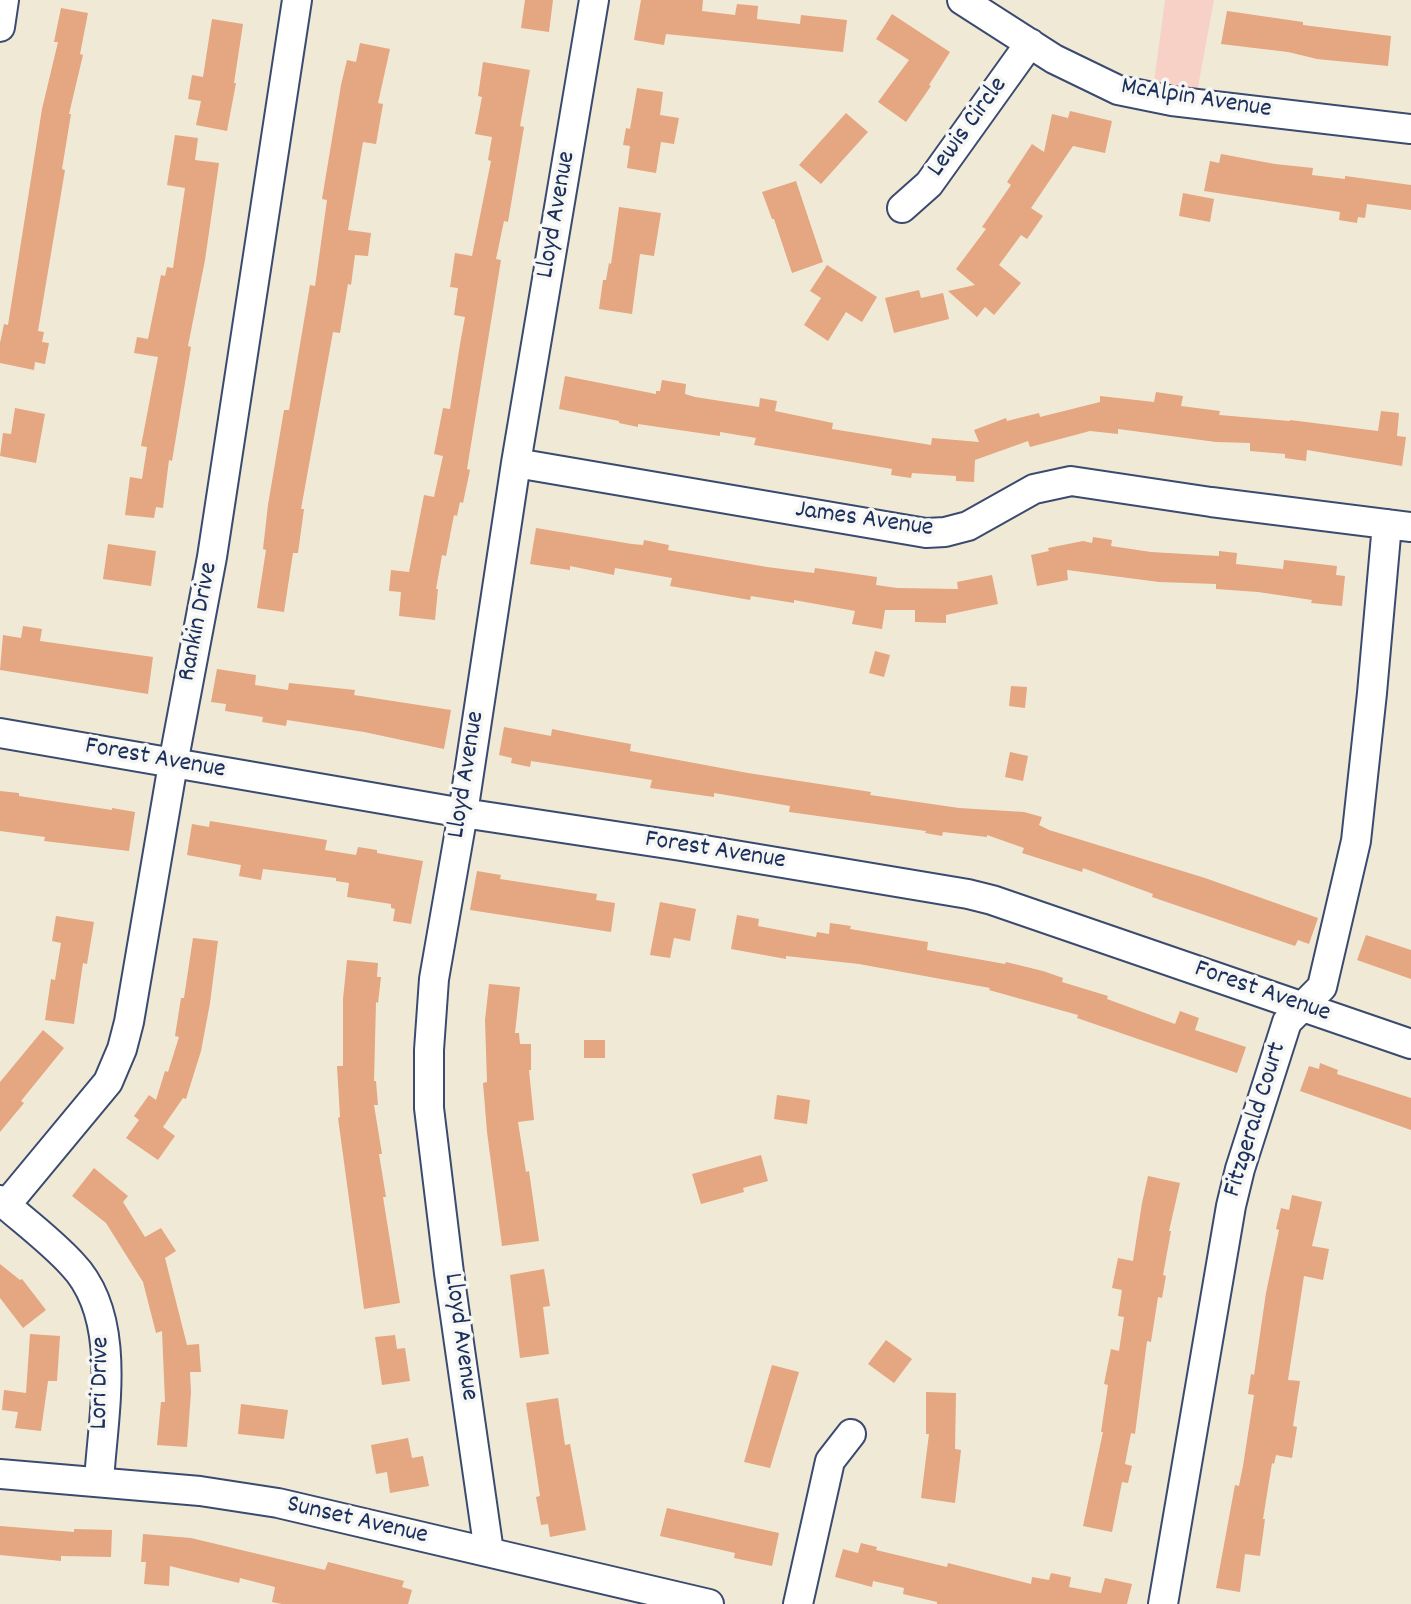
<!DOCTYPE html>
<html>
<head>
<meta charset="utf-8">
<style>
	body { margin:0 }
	canvas { display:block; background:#f0e9d5 }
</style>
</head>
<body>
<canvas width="1411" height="1604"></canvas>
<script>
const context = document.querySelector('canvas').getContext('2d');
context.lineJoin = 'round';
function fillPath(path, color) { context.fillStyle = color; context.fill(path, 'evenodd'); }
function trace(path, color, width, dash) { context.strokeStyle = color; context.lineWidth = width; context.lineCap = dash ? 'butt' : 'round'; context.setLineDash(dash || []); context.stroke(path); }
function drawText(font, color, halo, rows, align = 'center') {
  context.font = font + ' Dekko,sans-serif'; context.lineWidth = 7; context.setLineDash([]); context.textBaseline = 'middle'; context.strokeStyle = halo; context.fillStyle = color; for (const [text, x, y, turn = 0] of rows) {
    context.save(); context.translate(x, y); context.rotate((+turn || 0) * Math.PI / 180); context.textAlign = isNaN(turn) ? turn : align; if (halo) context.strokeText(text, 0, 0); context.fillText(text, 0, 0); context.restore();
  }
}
fillPath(new Path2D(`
	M1165,0h49l-19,103 -43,-6z`), '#f7d1c6');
fillPath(new Path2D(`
	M525,0h28l-4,32 -28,-4z
	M641,0h62l-1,11 33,4 2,-11 21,2 -1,13 43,5 1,-9 46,5 -4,32 -177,-18 -2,11 -30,-5z
	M61,8l27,5 -8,41 3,1 -14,59h2l-9,55 3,1 -27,161 6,1 -2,10 7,1 -4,21 -10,-2 -1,8 -34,-7v-20l4,-19 4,1 34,-216 16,-67h-4z
	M1227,11l76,11v3l88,11 -3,30 -71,-7 -29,-7 -67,-8z
	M892,14l58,38 -21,33 2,1 -25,36 -28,-20 31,-42 -33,-21z
	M212,19l31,5 -9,59h2l-9,48 -31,-6 5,-24 -13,-2 4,-24 11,2z
	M360,43l30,6 -12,54 5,1 -7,40 -13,-2 -15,88 23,3 -3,23 -13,-1 -4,30 -3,-1 -8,49 -7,-1 -32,177h3l-6,44h-5l-9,59 -27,-4 9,-58 -3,-1 5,-44 16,-95h5l21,-125 5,1 12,-86 -5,-1 19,-114 6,-25 9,2z
	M483,62l47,8 -10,56 4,1 -16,95 -4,-1 -8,38 5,1 -34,209 3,1 -7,33 -3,-1 -3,14 -3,-1 -8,41 -4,-1 -6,34h2l-3,31 -36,-4 2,-24 -12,-1 2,-21 18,2 15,-77 10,2 9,-41 -9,-2 9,-46 7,1 10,-65 5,-27 -11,-2 4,-27 -8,-1 5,-34 17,3 19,-95 -3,-1 4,-23 -17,-3 7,-37 -4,-1z
	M637,88l26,4 -3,23 19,3 -5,26 -13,-2 -5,31 -29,-5 3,-22 -7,-1 3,-17 4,1z
	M1070,111l42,10 -7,32 -32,-7 -42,62 12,8 -16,23 -6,-4 -22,30 22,18 -27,32 -9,-8 -8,10 -29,-26 27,-6 -19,-16 30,-40 -4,-2 29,-42 -4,-3 25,-38 12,8 8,-38 16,4z
	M846,113l22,19 -47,52 -22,-19z
	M175,135l23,3 -3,22 24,3 -14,97 -17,86 3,1 -19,114 -3,-1 -6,48 -7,-1 -2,11 -29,-3 5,-38 12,2 5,-32 -6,-1 17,-89 -24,-4 3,-16 11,2 13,-64 4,1 2,-9 6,1 12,-80 -18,-3z
	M1221,154l54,10 38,4 -1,7 33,4v-3l66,9v25l-44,-6 -2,14 -7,-1 -1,6 -18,-3 1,-8 -136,-21 6,-30 9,2z
	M796,181l27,81 -31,11 -18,-54h-2l-10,-27z
	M1183,193l31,6 -4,23 -31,-6z
	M619,207l42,6 -7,43 -14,-2 -8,60 -33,-5 4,-29h3l3,-17 2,1z
	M827,265l50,32 -15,25 -16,-10 -18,29 -24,-16 17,-27 -11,-7z
	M919,290l2,8 22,-5 6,26 -55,14 -9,-35z
	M565,376l91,18v-3h4l2,-11 24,4 -1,10 10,3 64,10 1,-9 17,3 -2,10 58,12 -1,6 99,16 1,-7 47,4 -5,-12 32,-12 1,3 32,-8 1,4 60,-15v-6l54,6 2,-10 27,4 -2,10 39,5 -1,4 71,6v-1l88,11 3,-20 18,2 -2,23 9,1 -4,29 -95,-16 -1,11 -21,-3v-4l-35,-3v-8l-34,-1 -98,-13v5l-28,-3 -60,16 -2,-6 -53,19 -1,22 -18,-1v-5l-44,-3 -1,5 -20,-3 1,-6 -138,-24 2,-7 -36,-6v4l-82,-12v3l-19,-4v-2l-60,-12z
	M15,408l30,6 -9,49 -36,-7 3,-23 8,1z
	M536,528l96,16 11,1 1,-5 25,5 -1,5 99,17 47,6 1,-5 62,9 -1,8 21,3 61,1 -1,-7 35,-7 6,29 -52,11v8l-31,-1v-12h-30l-3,19 -30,-5 3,-13 -61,-11v3l-43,-7 -1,4 -80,-14 2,-8 -57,-10 -1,7 -44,-9v4l-40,-6z
	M1093,537l19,3 -1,6 40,6 68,4v-5l18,2 -1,11 47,5 1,-9 53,6 -1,9 9,1 -3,30 -31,-3 1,-3 -54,-8 -42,-3v-5l-57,-2 -92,-12 1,10 -31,6 -6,-31 18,-4 -1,-3 35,-7 9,2z
	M108,544l48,7 -5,35 -48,-7z
	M23,626l19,3 -2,12 113,16 -5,37 -148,-24 3,-35 18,3z
	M875,651l15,4 -6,22 -15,-4z
	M217,669l39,6 -1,10 33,5 1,-7 66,7 -1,5 97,15 -7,39 -80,-17 -77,-12 -1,6 -24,-4 1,-5 -38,-6 1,-7 -15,-2z
	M1011,686l16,1 -2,21 -16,-2z
	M504,727l47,9 1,-7 35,7 44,8 -1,7 118,22 123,19 -1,3 89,13 65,4 18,5 -3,8 10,5 156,48 113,40 -9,26 -11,-4 -3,6 -143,-49 1,-3 -70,-26 -1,4 -60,-19 2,-5 -37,-13v2l-44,-5 -1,4 -17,-3 1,-2 -137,-19 1,-6 -46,-8 -30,-5v4l-64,-9 2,-8 -121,-19 -1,6 -19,-4 1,-5 -13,-3z
	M1010,752l18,4 -5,25 -18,-4z
	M0,791l19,2v3l93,14v-2l23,4 -6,39 -85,-10 1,-4 -45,-6z
	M210,821l117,19 -2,10 31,5 2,-8 19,3v3l46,8 -12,63 -18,-3 2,-12 -4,-1v-4l-44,-7 2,-14 -13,-2v-3l-73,-9 -2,11 -22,-4 2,-11 -54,-10 5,-31 17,3z
	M477,871l24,4 -1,4 97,15 -1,6 19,3 -4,29 -141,-22z
	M660,902l36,7 -6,32 -16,-3 -4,20 -20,-3z
	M737,915l22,4 -1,7 58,11 1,-5 12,2 1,-11 21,3 -1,3 78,13 -1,8 78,14 1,-2 37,9 20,7 -1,4 46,14 -1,3 68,25 5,-13 19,7 -4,12 51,17 -9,26 -160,-55 1,-3 -89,-25 1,-2 -131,-24 -73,-8v3l-55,-10z
	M56,916l38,6 -7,42 -4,-1 -9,61 -29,-4 6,-41 4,1 6,-37 -9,-2z
	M1366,935l45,15v29l-54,-19z
	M193,938l25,3 -8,62 -9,48 -15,48 -3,-1 -20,29 12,9 -17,24 -32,-22 13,-18 -5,-4 15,-21 7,5 9,-29 3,1 11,-35 -4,-1 6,-38h3z
	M347,960l31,3 -1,14h4l-3,26 -2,-1 -2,79h2l2,24h-4l8,49h-3l7,43h-3l17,106 -36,6 -26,-191 2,-1 -3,-51h6v-67z
	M489,984l31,3 -5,46h4l1,11h11v26h-2l5,50 -16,2 8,50 3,-1 10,70 -37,5 -15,-114 -4,-49 4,-1 -2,-62z
	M43,1030l21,18 -43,53 3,2 -24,29v-50z
	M584,1040h21v18h-21z
	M1320,1063l18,7 -1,4 74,24v32l-111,-39 9,-25 10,3z
	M777,1095l33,5 -3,24 -33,-5z
	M761,1155l7,26 -25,7 1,4 -43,12 -9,-30z
	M94,1168l34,28 -5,6 22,35 16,-9 15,23 -11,7 22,87 12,-1 2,28h-11l1,20 -4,55 -30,-2 4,-43h4l-3,-71 -6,2 -13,-51 -37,-59 -34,-27z
	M1148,1176l32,7 -11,48h2l-8,44 3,1 -4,22 -4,-1 -7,45 -4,-1 -12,93 -4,-1 -6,31 7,2 -4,17 -6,-1 -10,50 -29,-6 20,-94h-2l7,-47 -4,-1 7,-35 8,2 5,-34 -6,-1 4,-26 -10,-2 6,-30 15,3 9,-58z
	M1292,1195l30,7 -10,44 17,3 -6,31 -19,-4 -16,104 12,1 -7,45 4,1 -5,31 -16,-3 -2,9 -2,-1 -9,56h2l-5,37 -15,-2 -5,38 -24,-4 19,-103 4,1 4,-20 11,-71 -6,-1 3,-20 3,1 12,-82 13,-63 -3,-1 5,-21 8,2z
	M0,1264l20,16 2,-1 24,31 -23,18 -23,-30z
	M544,1269l6,37 -7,1 6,47 -29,4 -10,-83z
	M30,1334l30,2 -3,45h-9l-7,50 -26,-3 3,-16 -16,-2 2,-20 22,3z
	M395,1335l2,14 8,-1 5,33 -28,4 -7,-48z
	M886,1340l26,19 -18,24 -26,-19z
	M772,1365l27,7 -29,96 -26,-6z
	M926,1392l30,1 -1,56 6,1 -6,53 -34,-5 8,-64h-3z
	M558,1398l7,47 5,-1 16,86 -36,7 -2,-13 -7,1 -5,-28 4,-1 -14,-93z
	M241,1404l47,6 -4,29 -46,-5z
	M408,1438l4,20 11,-2 6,30 -39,7 -3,-21 -11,2 -5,-29z
	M667,1508l112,25 -7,33 -38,-8 1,-5 -75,-17z
	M0,1526l74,6v-3l38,1 -1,27 -50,-1v5l-61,-6z
	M143,1534l48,4 134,32 3,-8 76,19 -2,6 10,3 -4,14h-126l-10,-2 3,-15 -35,-9 -1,5 -69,-17 -1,20 -25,-2 2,-22h-5z
	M861,1543l16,4 -1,3 71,17 1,-4 83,21 1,-7 17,3 2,-7 20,4 -2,10 32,6 4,-15 27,6 -5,20h-190v-2l-34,-8 1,-6 -31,-7 -1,6 -37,-10 8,-28 15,4z`), '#e5a682');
const minor = new Path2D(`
	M962,0l92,59 64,31 54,11 239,28
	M0,27l4,-27
	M902,208l27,-24 101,-141
	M516,463l410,70 19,-1 23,-6 66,-37 37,-8 140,21 200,25
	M0,733l463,80 218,33 287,48 24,6 419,144
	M0,1200c24,21 51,41 72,64 52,54 31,150 27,217
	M6,1205l102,-123 14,-33 7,-27 44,-258 39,-207 85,-557
	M0,1474l200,17 78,12 431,101
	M489,1552l-40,-279 -20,-165v-58l5,-71 29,-166 53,-350 78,-463
	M798,1604l32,-143 21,-27
	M1163,1604l68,-398 9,-37 47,-147 35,-35 34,-146 16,-148 15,-169`);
trace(minor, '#3b4b70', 32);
trace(minor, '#fff', 28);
drawText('26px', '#1b2f5e', '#f6f6f2', [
	["McAlpin Avenue",1196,100,9],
	["Lewis Circle",969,128,-54],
	["Lloyd Avenue",558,215,-80],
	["James Avenue",864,521,8],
	["Rankin Drive",200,622,-79],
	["Forest Avenue",155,760,10],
	["Lloyd Avenue",468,775,-81],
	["Forest Avenue",715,852,9],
	["Forest Avenue",1262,993,19],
	["Fitzgerald Court",1257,1120,-73],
	["Lloyd Avenue",459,1337,82],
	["Lori Drive",102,1383,-89],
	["Sunset Avenue",357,1522,13]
]);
</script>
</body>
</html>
